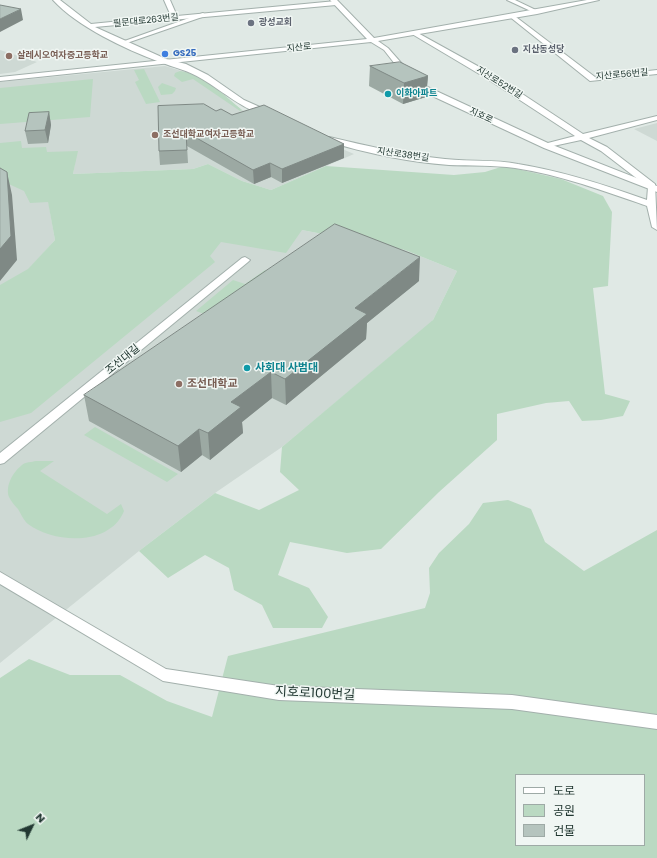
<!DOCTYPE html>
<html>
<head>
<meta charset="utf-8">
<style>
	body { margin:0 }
	#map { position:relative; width:657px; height:858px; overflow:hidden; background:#e0e9e5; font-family:Poppins,"Noto Sans KR",sans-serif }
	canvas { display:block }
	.legend { position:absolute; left:515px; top:774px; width:130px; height:72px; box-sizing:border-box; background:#f0f6f3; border:1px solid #9eaaa6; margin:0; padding:5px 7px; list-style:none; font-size:12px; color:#223832 }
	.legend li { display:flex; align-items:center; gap:8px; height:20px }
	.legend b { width:20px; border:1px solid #9eaaa6 }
	.north { position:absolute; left:12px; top:806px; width:40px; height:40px; -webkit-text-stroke:3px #f0f6f3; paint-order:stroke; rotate:47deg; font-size:11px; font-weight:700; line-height:16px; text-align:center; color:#223832 }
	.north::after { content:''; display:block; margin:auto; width:14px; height:18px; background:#223832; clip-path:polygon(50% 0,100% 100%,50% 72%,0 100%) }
</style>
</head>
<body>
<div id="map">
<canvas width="657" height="858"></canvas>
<ul class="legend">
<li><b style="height:5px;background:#fff"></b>도로</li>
<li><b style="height:11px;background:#bad9c2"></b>공원</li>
<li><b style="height:11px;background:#b5c4be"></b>건물</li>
</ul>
<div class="north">N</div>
</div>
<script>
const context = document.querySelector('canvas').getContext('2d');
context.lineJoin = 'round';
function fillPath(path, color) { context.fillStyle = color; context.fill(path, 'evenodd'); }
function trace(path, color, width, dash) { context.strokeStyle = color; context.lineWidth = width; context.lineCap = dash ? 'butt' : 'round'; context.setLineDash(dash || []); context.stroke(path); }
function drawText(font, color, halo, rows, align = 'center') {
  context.font = font + ' Poppins,"Noto Sans KR",sans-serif'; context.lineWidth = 3; context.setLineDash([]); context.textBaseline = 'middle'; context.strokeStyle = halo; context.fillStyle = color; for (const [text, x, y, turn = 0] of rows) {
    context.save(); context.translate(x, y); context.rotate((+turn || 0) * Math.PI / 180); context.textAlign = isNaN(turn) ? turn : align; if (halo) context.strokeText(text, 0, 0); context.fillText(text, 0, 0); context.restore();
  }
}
fillPath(new Path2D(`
	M0,50l37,12 -22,10 -15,2z
	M165,66l20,6 24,12 33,26 35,11 77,33 -83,36 -29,-9 -34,-17 -15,5 -120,5 2,-11 -75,-13v-68z
	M657,123v18l-23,-12z
	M0,174l47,20 8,46 -26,29 158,-33 115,-6 103,20 52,21 -25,51 -150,125 -67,46 -76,58 -139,112z`), '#ced9d4');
fillPath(new Path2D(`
	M144,69l16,33 -14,2 -11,-22 4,-2 -5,-10z
	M180,71c24,3 45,25 62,39l-2,1 -47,-32 -11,3 -8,-6 1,-3z
	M93,79l-3,38 -90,7v-36z
	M162,83l14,5 -1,3 -3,3 -11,1 -3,-8z
	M21,141l1,7 24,-1 1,5 31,-1 -5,23 120,-5 15,-5 34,17 29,9 55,-24 128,9 31,-3 19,-6 57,13 42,17 9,16 -4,74 -15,2 12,106 25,7 -7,15 -22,4 -19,1 -13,-20 -23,2 -49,11v26l-58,52 -58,57 -34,4 -57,-11 -12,33 31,13 19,29 -6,11h-49l-11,-23 -28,-15 -5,-22 -24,-13 -37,23 -29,-27 76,-58 44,17 40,-20 -19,-18 2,-25 151,-127 24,-49 -52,-21 -103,-20 -16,23 -65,-11 -11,14 5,6 -184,151 -31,9v-137l28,-16 27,-29 -7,-38 -18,1 -6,-12 -24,-11v-37z
	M265,270l6,2 -51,48 -24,-9 37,-31 12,4z
	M95,427l83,47 -11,8 -83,-47z
	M36,461h18l-14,10 67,43 14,-10 3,7c-14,35 -69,33 -96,13 -4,-3 -7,-10 -10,-15 -3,-3 -7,-8 -9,-12 -4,-11 4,-25 13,-32 3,-3 10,-3 14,-4z
	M508,500l23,9 14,33 39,29 73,-41v328h-657v-180l29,-19 41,16h50l47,26 45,16 16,-61 197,-48 5,-15 -1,-25 10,-15 30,-29 14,-21zM516,775h128v70h-128z`), '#bad9c2');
const service = new Path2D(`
	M203,13l3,2 -1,1 -81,28 -5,-1z`);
const minor = new Path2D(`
	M53,0h7l31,24 80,-8 -7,-16h6l7,16 159,-15 3,2 -3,2 -241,22 71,32 20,5 22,11 36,25 27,12v4h-3c-25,-6 -44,-24 -66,-37 -14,-9 -27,-11 -42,-17 -35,-13 -82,-35 -107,-62z
	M507,0h8l25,12 -5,1z
	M512,14l83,63 62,-7v4l-67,7 -80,-64v-2z
	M412,32h4l76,42 91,60 74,-18v4l-68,18 18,9 48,37 2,46 -5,-3 -5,-21c-43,-15 -86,-31 -132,-38 -22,-3 -44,-2 -66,-3 -42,-3 -83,-12 -123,-24l-1,-2 4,-2c39,9 76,18 116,22 25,3 49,0 73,5 44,7 87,21 129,36l1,-13 -47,-36 -20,-11 -37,8v-4l31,-8 -89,-58 -74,-44z
	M245,257l5,3 -2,2 -244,201 -4,1v-11l242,-195z
	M0,572l166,97 113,17 233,9 145,20v14l-145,-20 -233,-9 -116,-19 -163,-97z`);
const tertiary = new Path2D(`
	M330,0h7l37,38 213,-38h12l-62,14 -159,27 10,7 31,35 131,61 107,42v6l-113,-44 -131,-61 -29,-37 -13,-8 -371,39v-4l367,-38z`);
trace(service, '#a3b0ac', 2);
trace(minor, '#a3b0ac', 2);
trace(tertiary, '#a3b0ac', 2);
fillPath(service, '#fff');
fillPath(minor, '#fff');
fillPath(tertiary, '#fff');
fillPath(new Path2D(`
	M370,66l58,10 -2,21 -23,7 -34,-18z
	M216,111l128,33v14l-62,25 -11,-6 -17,7 -67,-38 1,17 -28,2 -1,-14z
	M49,112l2,13 -3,18 -20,1 -3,-13z
	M419,281l-52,42 -1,16 -80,66 -14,-7 -30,24 1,11 -33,27 -8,-5 -21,17 -92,-51 -5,-26z`), '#9ca9a3');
fillPath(new Path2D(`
	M21,9l2,11 -23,12v-13z
	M428,76l-2,21 -23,7 1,-21z
	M49,112l2,13 -3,18 -3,-13z
	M344,144v14l-62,25v-14z
	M270,163l1,14 -17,7 -1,-14z
	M7,172l5,23 5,65 -17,21v-32z
	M420,257l-1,24 -52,42 -1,16 -80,66 -1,-26 70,-71z
	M271,372l1,26 -30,24 1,11 -33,27 -2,-27 23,-31z
	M199,429l3,26 -21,17 -3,-26z`), '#7f8985');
const building = new Path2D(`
	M0,5l21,4 -21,10z
	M400,62l28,14 -24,7 -34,-17z
	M204,104l12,7 5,-2 11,6 32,-10 80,39 -62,25 -12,-6 -17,7 -67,-38 1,18 -28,1 -1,-45z
	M49,112l-4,18 -20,1 4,-18z
	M0,168l7,4 4,64 -11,13z
	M335,224l85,33 -65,51 12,6 -82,65 -14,-7 -40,30 10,5 -33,26 -9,-4 -21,17 -94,-51z`);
fillPath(building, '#b5c4be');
trace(building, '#7f8985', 1);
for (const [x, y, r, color] of [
	[251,23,4,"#6b7280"],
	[515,50,4,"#6b7280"],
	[165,54,4,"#3f7fe0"],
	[9,56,4,"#8d6e63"],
	[388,94,4,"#0f9aa8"],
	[155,135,4,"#8d6e63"],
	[247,368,4,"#0f9aa8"],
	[179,384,4,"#8d6e63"]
]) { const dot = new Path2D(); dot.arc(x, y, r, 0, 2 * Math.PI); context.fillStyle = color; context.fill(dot); trace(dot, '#f0f6f3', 1.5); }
drawText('9px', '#223832', '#f0f6f3', [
	["필문대로263번길",146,21,-6],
	["지산로",299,48,-6],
	["지산로56번길",622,75,-5],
	["지산로52번길",499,83,32],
	["지호로",481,116,25],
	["지산로38번길",403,155,8]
]);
drawText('bold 9px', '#5b616d', '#f0f6f3', [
	["광성교회",259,23],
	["지산동성당",523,50]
], 'left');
drawText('bold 9px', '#366cbe', '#f0f6f3', [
	["GS25",173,54]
], 'left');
drawText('bold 9px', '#785e54', '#f0f6f3', [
	["살레시오여자중고등학교",17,56],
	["조선대학교여자고등학교",163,135]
], 'left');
drawText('bold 9px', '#0d838f', '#f0f6f3', [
	["이화아파트",396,94]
], 'left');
drawText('11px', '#223832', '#f0f6f3', [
	["조선대길",123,360,-39]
]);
drawText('bold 11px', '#0d838f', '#f0f6f3', [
	["사회대 사범대",255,368]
], 'left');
drawText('bold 11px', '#785e54', '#f0f6f3', [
	["조선대학교",187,384]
], 'left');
drawText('13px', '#223832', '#f0f6f3', [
	["지호로100번길",315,694,3]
]);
</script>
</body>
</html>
